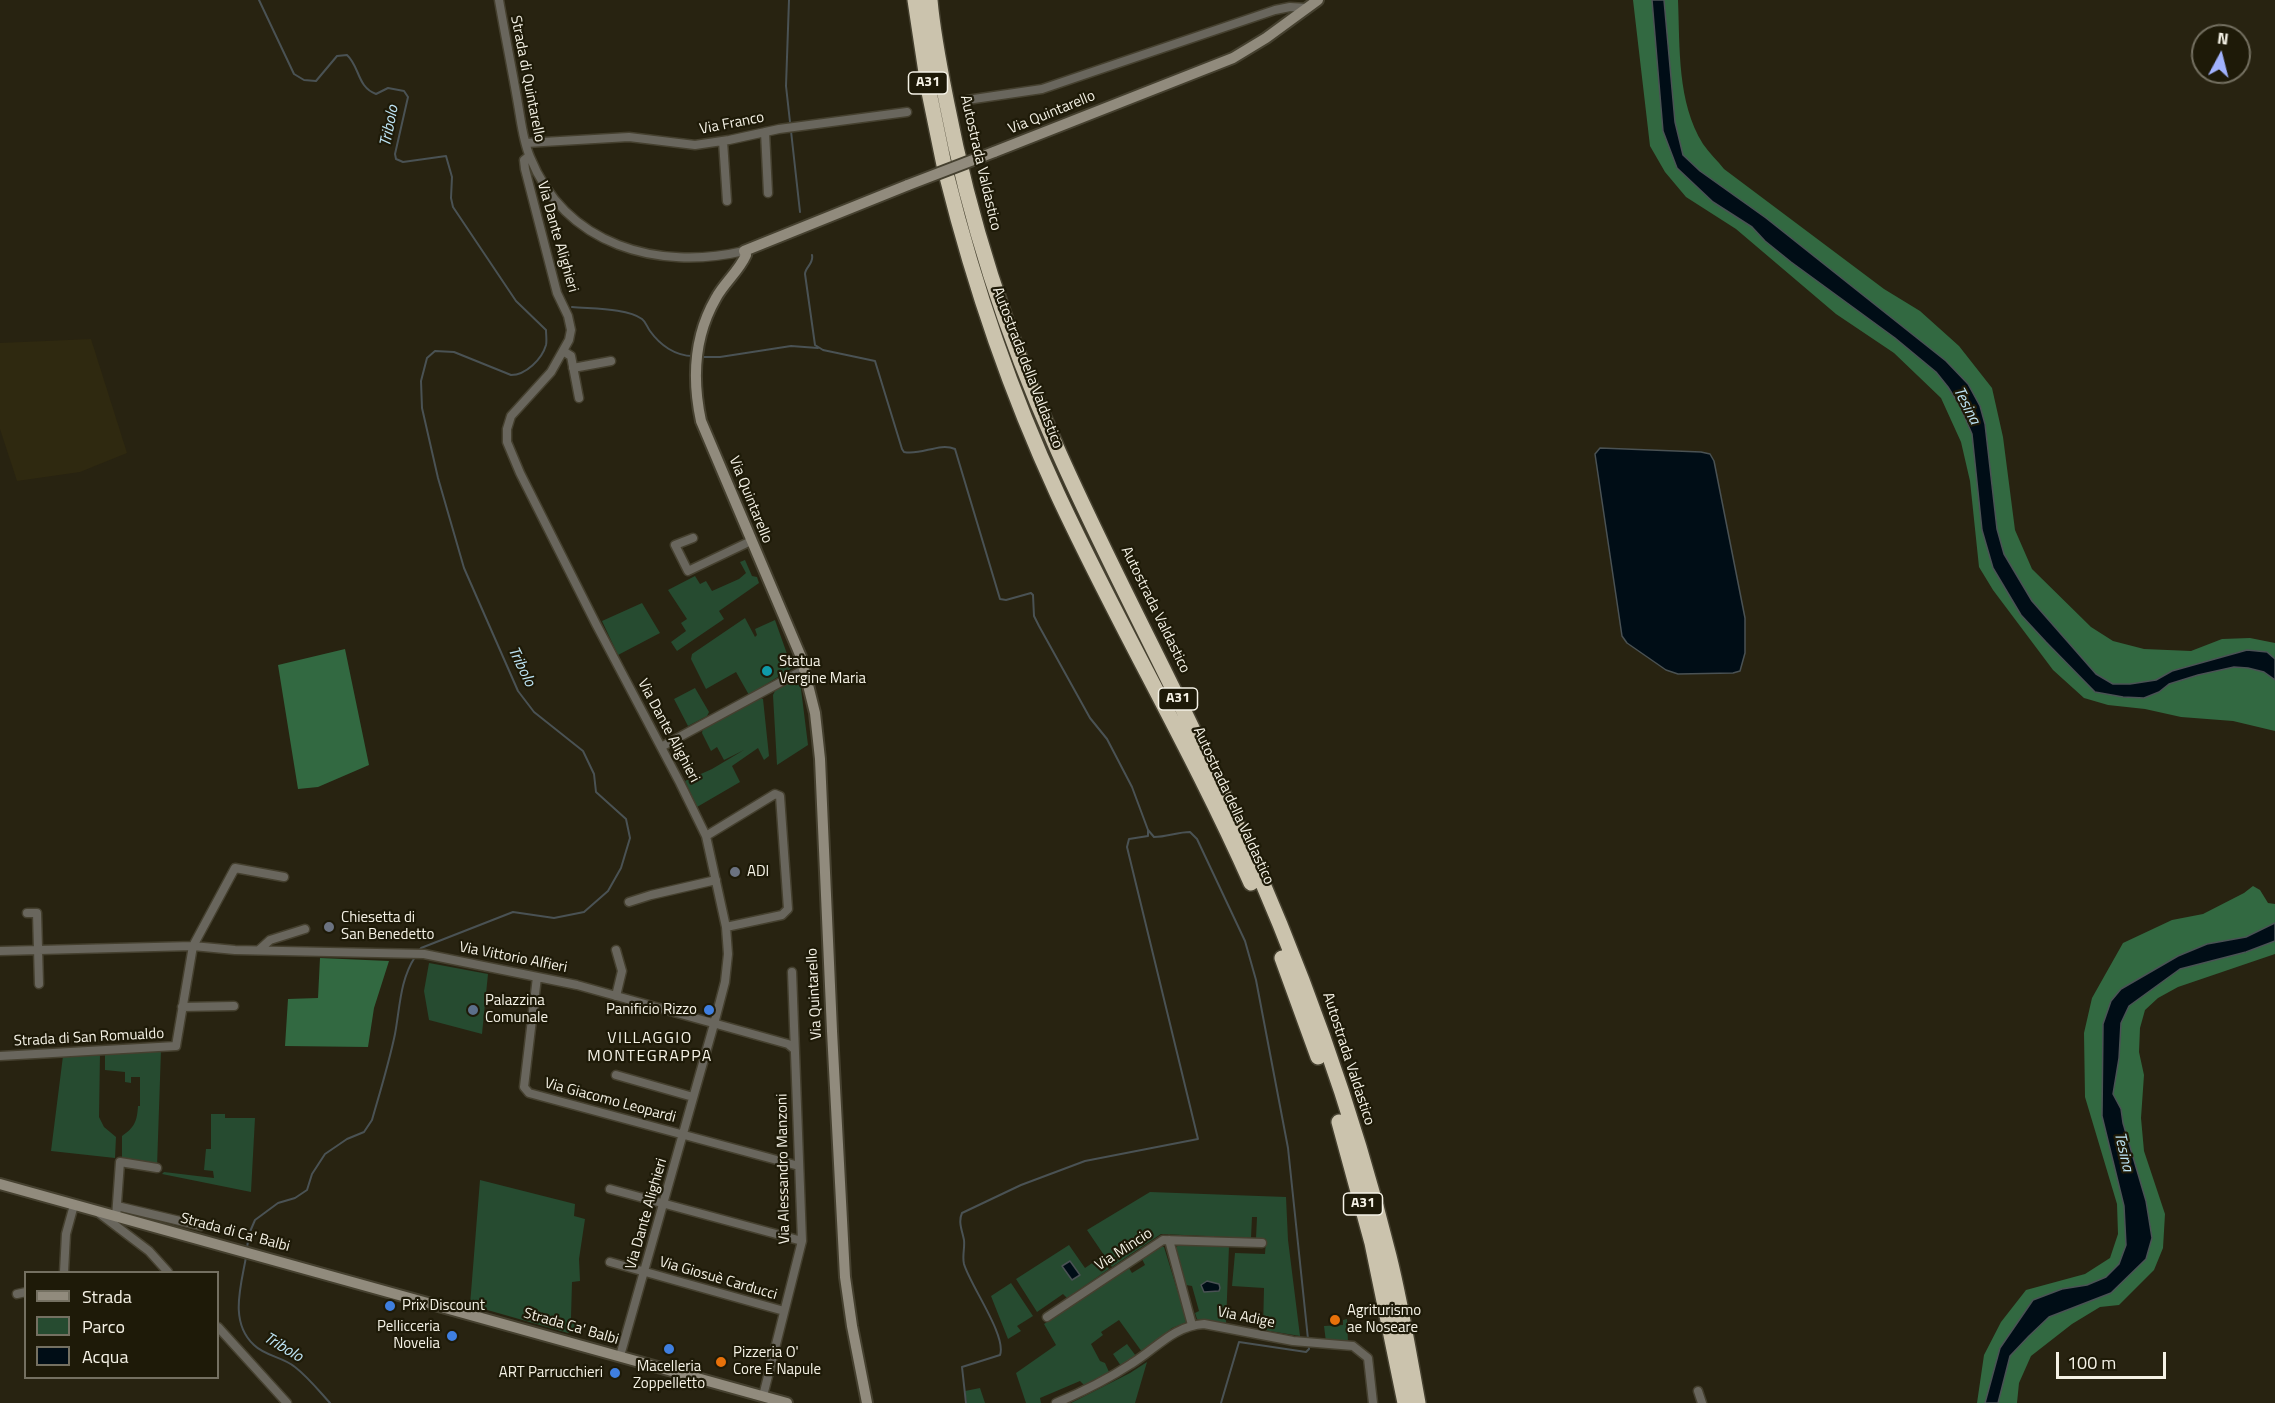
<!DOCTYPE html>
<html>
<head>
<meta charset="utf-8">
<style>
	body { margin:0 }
	#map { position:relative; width:2275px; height:1403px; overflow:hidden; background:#282311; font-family:"Titillium Web",sans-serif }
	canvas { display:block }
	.legend { position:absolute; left:24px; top:1271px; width:195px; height:108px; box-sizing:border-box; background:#1e1a08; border:2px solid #747061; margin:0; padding:8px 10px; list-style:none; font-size:18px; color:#f5f2e6 }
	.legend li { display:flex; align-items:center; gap:12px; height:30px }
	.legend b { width:30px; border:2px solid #747061 }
	.north { position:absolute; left:2191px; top:24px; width:60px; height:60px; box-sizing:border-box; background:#1e1a08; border:2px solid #747061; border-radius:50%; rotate:7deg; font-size:16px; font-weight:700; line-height:24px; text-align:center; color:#f5f2e6 }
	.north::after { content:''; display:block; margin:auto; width:21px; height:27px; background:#a1b2fd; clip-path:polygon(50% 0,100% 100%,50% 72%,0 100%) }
	.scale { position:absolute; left:2056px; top:1352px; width:110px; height:27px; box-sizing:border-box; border:3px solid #f5f2e6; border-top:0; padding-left:8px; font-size:18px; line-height:21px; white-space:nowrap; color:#f5f2e6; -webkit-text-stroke:4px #1e1a08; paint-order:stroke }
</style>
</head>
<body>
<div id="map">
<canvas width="2275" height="1403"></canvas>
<ul class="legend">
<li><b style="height:8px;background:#918b7d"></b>Strada</li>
<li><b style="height:16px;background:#264b30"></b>Parco</li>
<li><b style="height:16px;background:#000d16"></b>Acqua</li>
</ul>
<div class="north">N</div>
<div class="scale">100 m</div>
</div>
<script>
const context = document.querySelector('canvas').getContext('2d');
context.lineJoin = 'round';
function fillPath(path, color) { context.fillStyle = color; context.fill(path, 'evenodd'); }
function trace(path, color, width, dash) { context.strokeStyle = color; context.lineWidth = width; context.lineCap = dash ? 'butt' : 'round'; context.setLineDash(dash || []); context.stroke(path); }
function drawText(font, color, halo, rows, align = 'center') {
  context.font = font + ' "Titillium Web",sans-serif'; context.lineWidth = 4.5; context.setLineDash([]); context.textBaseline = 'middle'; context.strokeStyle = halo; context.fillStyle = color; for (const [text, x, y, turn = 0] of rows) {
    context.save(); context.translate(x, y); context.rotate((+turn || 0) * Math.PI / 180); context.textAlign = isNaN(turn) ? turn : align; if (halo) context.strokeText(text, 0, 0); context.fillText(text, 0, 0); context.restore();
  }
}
fillPath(new Path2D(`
	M91,339l36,114 -47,19 -63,9 -17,-52v-86z`), '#2f2910');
fillPath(new Path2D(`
	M745,560l7,16 5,1 2,6 -40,28 5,8 -47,32 -6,-9 15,-11 -5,-8 6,-4 -19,-29 27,-14 5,8 6,-3 6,10 27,-12 7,-6 -6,-11z
	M642,603l18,30 -42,22 -16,-34z
	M745,618l10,19 2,-2 -2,-6 20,-9 17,48 -43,27 -13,-23 -30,17 -15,-30 1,-5z
	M794,678l6,3 8,64 -31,20 -4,-70 3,-6z
	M695,688l14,24 -2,4 -19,10 -14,-27z
	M760,698l3,1 6,57 -5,4 -6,-12 -26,18 8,16 -43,25 -12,-26 27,-12 32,-19 -20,10 -7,-13 -6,4 -9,-18 1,-5z
	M429,963l59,11 -6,60 -53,-14 -5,-29z
	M161,1050l-4,117 -35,-8v-23c13,-9 15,-15 16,-30h2v-29h-9v6l-6,-1v-10l-20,-2v-17z
	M100,1053l-1,64 5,10 12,10 -1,21 -64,-7 12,-95z
	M211,1114h14v4h30l-4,74 -89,-18 2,-2 50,6 -1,-7 -9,-1 2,-21h5z
	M480,1180l95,24 -1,12 11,3 -6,40 1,22 -8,1 -1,36 3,1 3,4 -2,10h-7l-98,-28z
	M1150,1192l136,5 2,43 12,96 -37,-6 1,-42 -32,-2 3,-33 30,1 1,-15 -10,-1 1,-21h-5l-1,21 -90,-4 -49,33 -25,-37z
	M1069,1245l16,23 16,-11 8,12 -42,29 -4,-4 -26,18 -21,-33z
	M1179,1245l50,1 -3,77 -29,-4 -2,-6 4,-2 -7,-25 -6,-1 -10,-38z
	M1161,1247h3l23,75 -15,6 -30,24 -23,-32 -18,12 2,3 -12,9 9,17 5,2 4,9 -25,13 -4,-4 -40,17 1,5h-15l-10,-30 40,-28 -12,-21 85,-56 3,5 13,-8 -3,-6z
	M1011,1283l22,33 -16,10 4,5 -13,8 -17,-43z
	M1347,1319l1,23h-22l-2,-16 19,-1v-5z
	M1127,1344l9,12 -15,10 -8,-12z
	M1147,1362l-12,41h-64l59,-30z
	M980,1388l5,15h-18l-2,-12z`), '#264b30');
fillPath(new Path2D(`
	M1633,0h45c2,48 -1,102 25,144 6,9 15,17 21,25l160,120 36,22 39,35 33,42 11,49 12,93 17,39 59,58 22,14 31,8 47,2 31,-12 28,-1 25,5v88l-42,-10 -52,-4 -36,-8 -37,-4 -24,-7 -31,-28 -60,-80 -14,-23 -9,-86 -9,-39 -20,-44 -47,-45 -58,-39 -100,-85 -50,-32 -21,-25 -15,-26z
	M345,649l24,116 -51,22 -20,2 -20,-124z
	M2253,886l7,4 8,13 7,1v50l-97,33 -20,11 -13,12 -5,18 -1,24 5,23 -3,43 3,33 21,63 -2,34 -9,22 -35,35 -19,2 -28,17 -41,32 -12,27 -2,20h-40l7,-48 17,-33 25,-32 59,-16 25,-16 8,-24 -1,-30 -32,-107 -1,-64 8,-35 31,-55 49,-23 31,-6 41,-21z
	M320,958l69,3 -15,47 -6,39 -83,-1 3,-47 30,-1z`), '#326941');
const water = new Path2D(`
	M1652,0h12l11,122 8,33 17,16 66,47 180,143 22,23 12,22 5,18 12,105 7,25 28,47 64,73 17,10h17l26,-4 16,-9 75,-21 20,2 8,7v21l-11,-8 -16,-4 -14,-1 -36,8 -29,9 -10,8 -15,6 -21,-1 -28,-5 -49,-50 -25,-27 -28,-47 -11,-38 -10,-96 -12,-28 -12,-19 -12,-15 -41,-34 -104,-76 -26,-21 -13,-14 -39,-25 -36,-34 -14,-37z
	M1600,448l101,4 9,2 4,7 31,157v35l-5,18 -7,2 -55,1 -12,-4 -39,-27 -5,-7 -27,-182z
	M2275,923v18l-29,11 -66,17 -51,37 -8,17 -2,35 -6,36 8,15 2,14 23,78 6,37 -6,21 -35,34 -62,24 -20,19 -19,20 -12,47h-13l15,-55 33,-48 29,-11 25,-4 19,-8 13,-13 7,-19 -2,-39 -22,-90 1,-92 8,-23 10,-12 57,-33 29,-12 39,-7z
	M1070,1261l10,14 -8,5 -10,-14z
	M1207,1281l12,3 1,4 -1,3 -15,1 -3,-7z`);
fillPath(water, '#000d16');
trace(water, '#4a5254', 1.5);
trace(new Path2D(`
	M259,0l35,74 10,6 12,1 21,-25 10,-1c13,12 10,32 29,39l12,-6 16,3 4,6 -13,57 1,5 7,3 43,-6 6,21 -1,21 2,9 63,94 30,29c0,5 1,11 0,15 -4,14 -20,30 -35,30l-57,-23 -19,-1 -8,7 -6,23 1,27 16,70 26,90 54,123 16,21 49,39 11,23 2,18 30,27 4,19 -9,30 -13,23 -24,21 -30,6 -41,-6 -92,36 -3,4
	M789,0l-3,86 14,126
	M812,255c2,9 -7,12 -7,19l10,71 8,5 52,11 27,88 2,3c17,4 35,-10 51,-3l45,150 6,1 25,-7 2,2 1,21 5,10 51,92 17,21 25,48 16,43 6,7c13,0 23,-5 36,-5l7,7 48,102 11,39 32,168 20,191
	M572,307c19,2 55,1 70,12 4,3 5,8 8,12 10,14 25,25 43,25
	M702,357h18l71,-11 27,2
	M247,1248l2,-14 6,-14 23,-17 17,-5 12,-8 5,-16 13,-20 22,-15 17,-7 8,-12c8,-28 17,-57 23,-86 5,-27 5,-54 20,-77
	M246,1257c-5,29 -17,65 8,88 11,11 29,12 41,22 13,10 24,24 35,36
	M966,1403l-4,-36 38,-12c7,-19 -30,-70 -36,-91 -2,-8 1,-16 0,-24 -2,-10 -6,-18 -2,-27l59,-28 64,-24 113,-22 -71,-292 2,-8 19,-3v-6
	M1221,1403l18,-61 67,10 3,-3v-4`), '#4a5254', 2);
const street = new Path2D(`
	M499,0c6,35 13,69 19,104 3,17 5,37 12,53 36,89 128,114 214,94
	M967,100l75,-11 233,-79 15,-3 17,1
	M765,132l3,61
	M723,141l4,60
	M526,143l103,-6 66,8 34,-5 50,-11 128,-17
	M529,156l-5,4 1,9 32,124 11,23 3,14 -2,10 -18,32 -40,44 -4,13v13l13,31 76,151 84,159 26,53 20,91 2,27 -3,28 -11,42 -94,332
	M563,351l8,5 8,42
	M573,368l38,-7
	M693,538l-18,7 13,26 63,-30
	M661,747l144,-78
	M706,836l69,-42 5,2 8,113 -6,6 -56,12
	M629,902l22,-7 65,-15
	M27,913h10l2,71
	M259,950l11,-10 35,-11
	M0,951l193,-5 42,4 189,4 153,31 211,59 6,5
	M537,977l-13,110 5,6 270,73
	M616,996l6,-25 -6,-21
	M182,1007l52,-1
	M0,1056l176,-10 17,-100 42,-78 49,9
	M616,1075l77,22
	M610,1189l192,52
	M117,1206l84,20
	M99,1213l50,38 19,21
	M116,1217l4,-55 37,6
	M1169,1240l23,85
	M610,1262l174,49
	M64,1272l2,-38 8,-29
	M17,1294l9,-2
	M1047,1317l116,-77 99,3
	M218,1327l69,76
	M1698,1391l4,12
	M763,1396l39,-155 -10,-269
	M1056,1403c26,-11 52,-24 75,-39 25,-15 42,-38 73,-40l89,17 60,5 15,12 5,45`);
const secondary = new Path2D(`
	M994,152l239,-94 33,-20 52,-38
	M0,1184l787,219
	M867,1403l-15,-77 -7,-49 -13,-246 -12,-272 -5,-46 -14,-56 -100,-236c-9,-42 -7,-85 15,-123 8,-15 23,-27 30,-43l-2,-4 164,-66`);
const highway = new Path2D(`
	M915,0l14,92 15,73
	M930,0c3,35 10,69 17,104 23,119 59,230 109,342 54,123 120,242 175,365 64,140 121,295 158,445 12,48 20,98 29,147
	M947,177c27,108 63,214 110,316 61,132 135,257 194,390
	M1282,958l36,99
	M1339,1122l33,121 33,160`);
trace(street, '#45402f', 11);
trace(secondary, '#45402f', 14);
trace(highway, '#45402f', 18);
trace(street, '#69665d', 8);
trace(secondary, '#918b7d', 10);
trace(highway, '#cbc3ad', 15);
const secondaryBridge = new Path2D(`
	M908,185l86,-33`);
trace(secondaryBridge, '#45402f', 14, []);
trace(secondaryBridge, '#918b7d', 10);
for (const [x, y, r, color] of [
	[767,671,6,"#0f9aa8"],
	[735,872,6,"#6b7280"],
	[329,927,6,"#6b7280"],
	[473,1010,6,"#5c6f8a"],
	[709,1010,6,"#3f7fe0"],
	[390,1306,6,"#3f7fe0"],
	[1335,1320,6,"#e8710a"],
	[452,1336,6,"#3f7fe0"],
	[669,1349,6,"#3f7fe0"],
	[721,1362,6,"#e8710a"],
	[615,1373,6,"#3f7fe0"]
]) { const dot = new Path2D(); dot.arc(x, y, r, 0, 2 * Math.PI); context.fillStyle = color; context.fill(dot); trace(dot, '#1e1a08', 2); }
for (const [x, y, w] of [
	[928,83,39],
	[1178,699,39],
	[1363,1204,39]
]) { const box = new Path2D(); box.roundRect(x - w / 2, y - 11, w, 22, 4.5); context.fillStyle = '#1e1a08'; context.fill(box); trace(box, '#f5f2e6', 1.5); }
drawText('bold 14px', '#f5f2e6', null, [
	["A31",928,83],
	["A31",1178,699],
	["A31",1363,1204]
]);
drawText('15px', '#f5f2e6', '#1e1a08', [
	["Strada di Quintarello",527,79,79],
	["Via Quintarello",1052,113,-22],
	["Via Franco",732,124,-11],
	["Autostrada Valdastico",980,163,77],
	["Via Dante Alighieri",557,237,74],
	["Autostrada della Valdastico",1027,368,69],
	["Via Quintarello",750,500,68],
	["Autostrada Valdastico",1155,610,64],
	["Via Dante Alighieri",668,731,62],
	["Autostrada della Valdastico",1233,806,65],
	["Via Vittorio Alfieri",513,958,11],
	["Via Quintarello",815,994,-93],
	["Strada di San Romualdo",89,1038,-3],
	["Autostrada Valdastico",1348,1059,72],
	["Via Giacomo Leopardi",610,1101,15],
	["Via Alessandro Manzoni",784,1169,-91],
	["Via Dante Alighieri",647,1214,-74],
	["Strada di Ca' Balbi",235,1233,15],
	["Via Mincio",1124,1250,-33],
	["Via Giosuè Carducci",718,1279,16],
	["Via Adige",1246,1318,11],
	["Strada Ca' Balbi",571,1327,16]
]);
drawText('15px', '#f5f2e6', '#1e1a08', [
	["Statua",779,662],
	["Vergine Maria",779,679],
	["ADI",747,872],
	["Chiesetta di",341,918],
	["San Benedetto",341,935],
	["Palazzina",485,1001],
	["Comunale",485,1018],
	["Panificio Rizzo",697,1010,"right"],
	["Prix Discount",402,1306],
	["Agriturismo",1347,1311],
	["ae Noseare",1347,1328],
	["Pellicceria",440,1327,"right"],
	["Novelia",440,1344,"right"],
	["Pizzeria O'",733,1353],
	["Core E Napule",733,1370],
	["Macelleria",669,1367,"center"],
	["Zoppelletto",669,1384,"center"],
	["ART Parrucchieri",603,1373,"right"]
], 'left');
drawText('italic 16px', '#bee5f6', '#1e1a08', [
	["Tribolo",390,126,-79],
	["Tesina",1966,406,63],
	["Tribolo",521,667,64],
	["Tesina",2123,1152,77],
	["Tribolo",283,1348,31]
]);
context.letterSpacing = '1.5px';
drawText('16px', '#f5f2e6', '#1e1a08', [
	["VILLAGGIO",650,1039],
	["MONTEGRAPPA",650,1057]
]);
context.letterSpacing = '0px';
</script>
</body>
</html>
